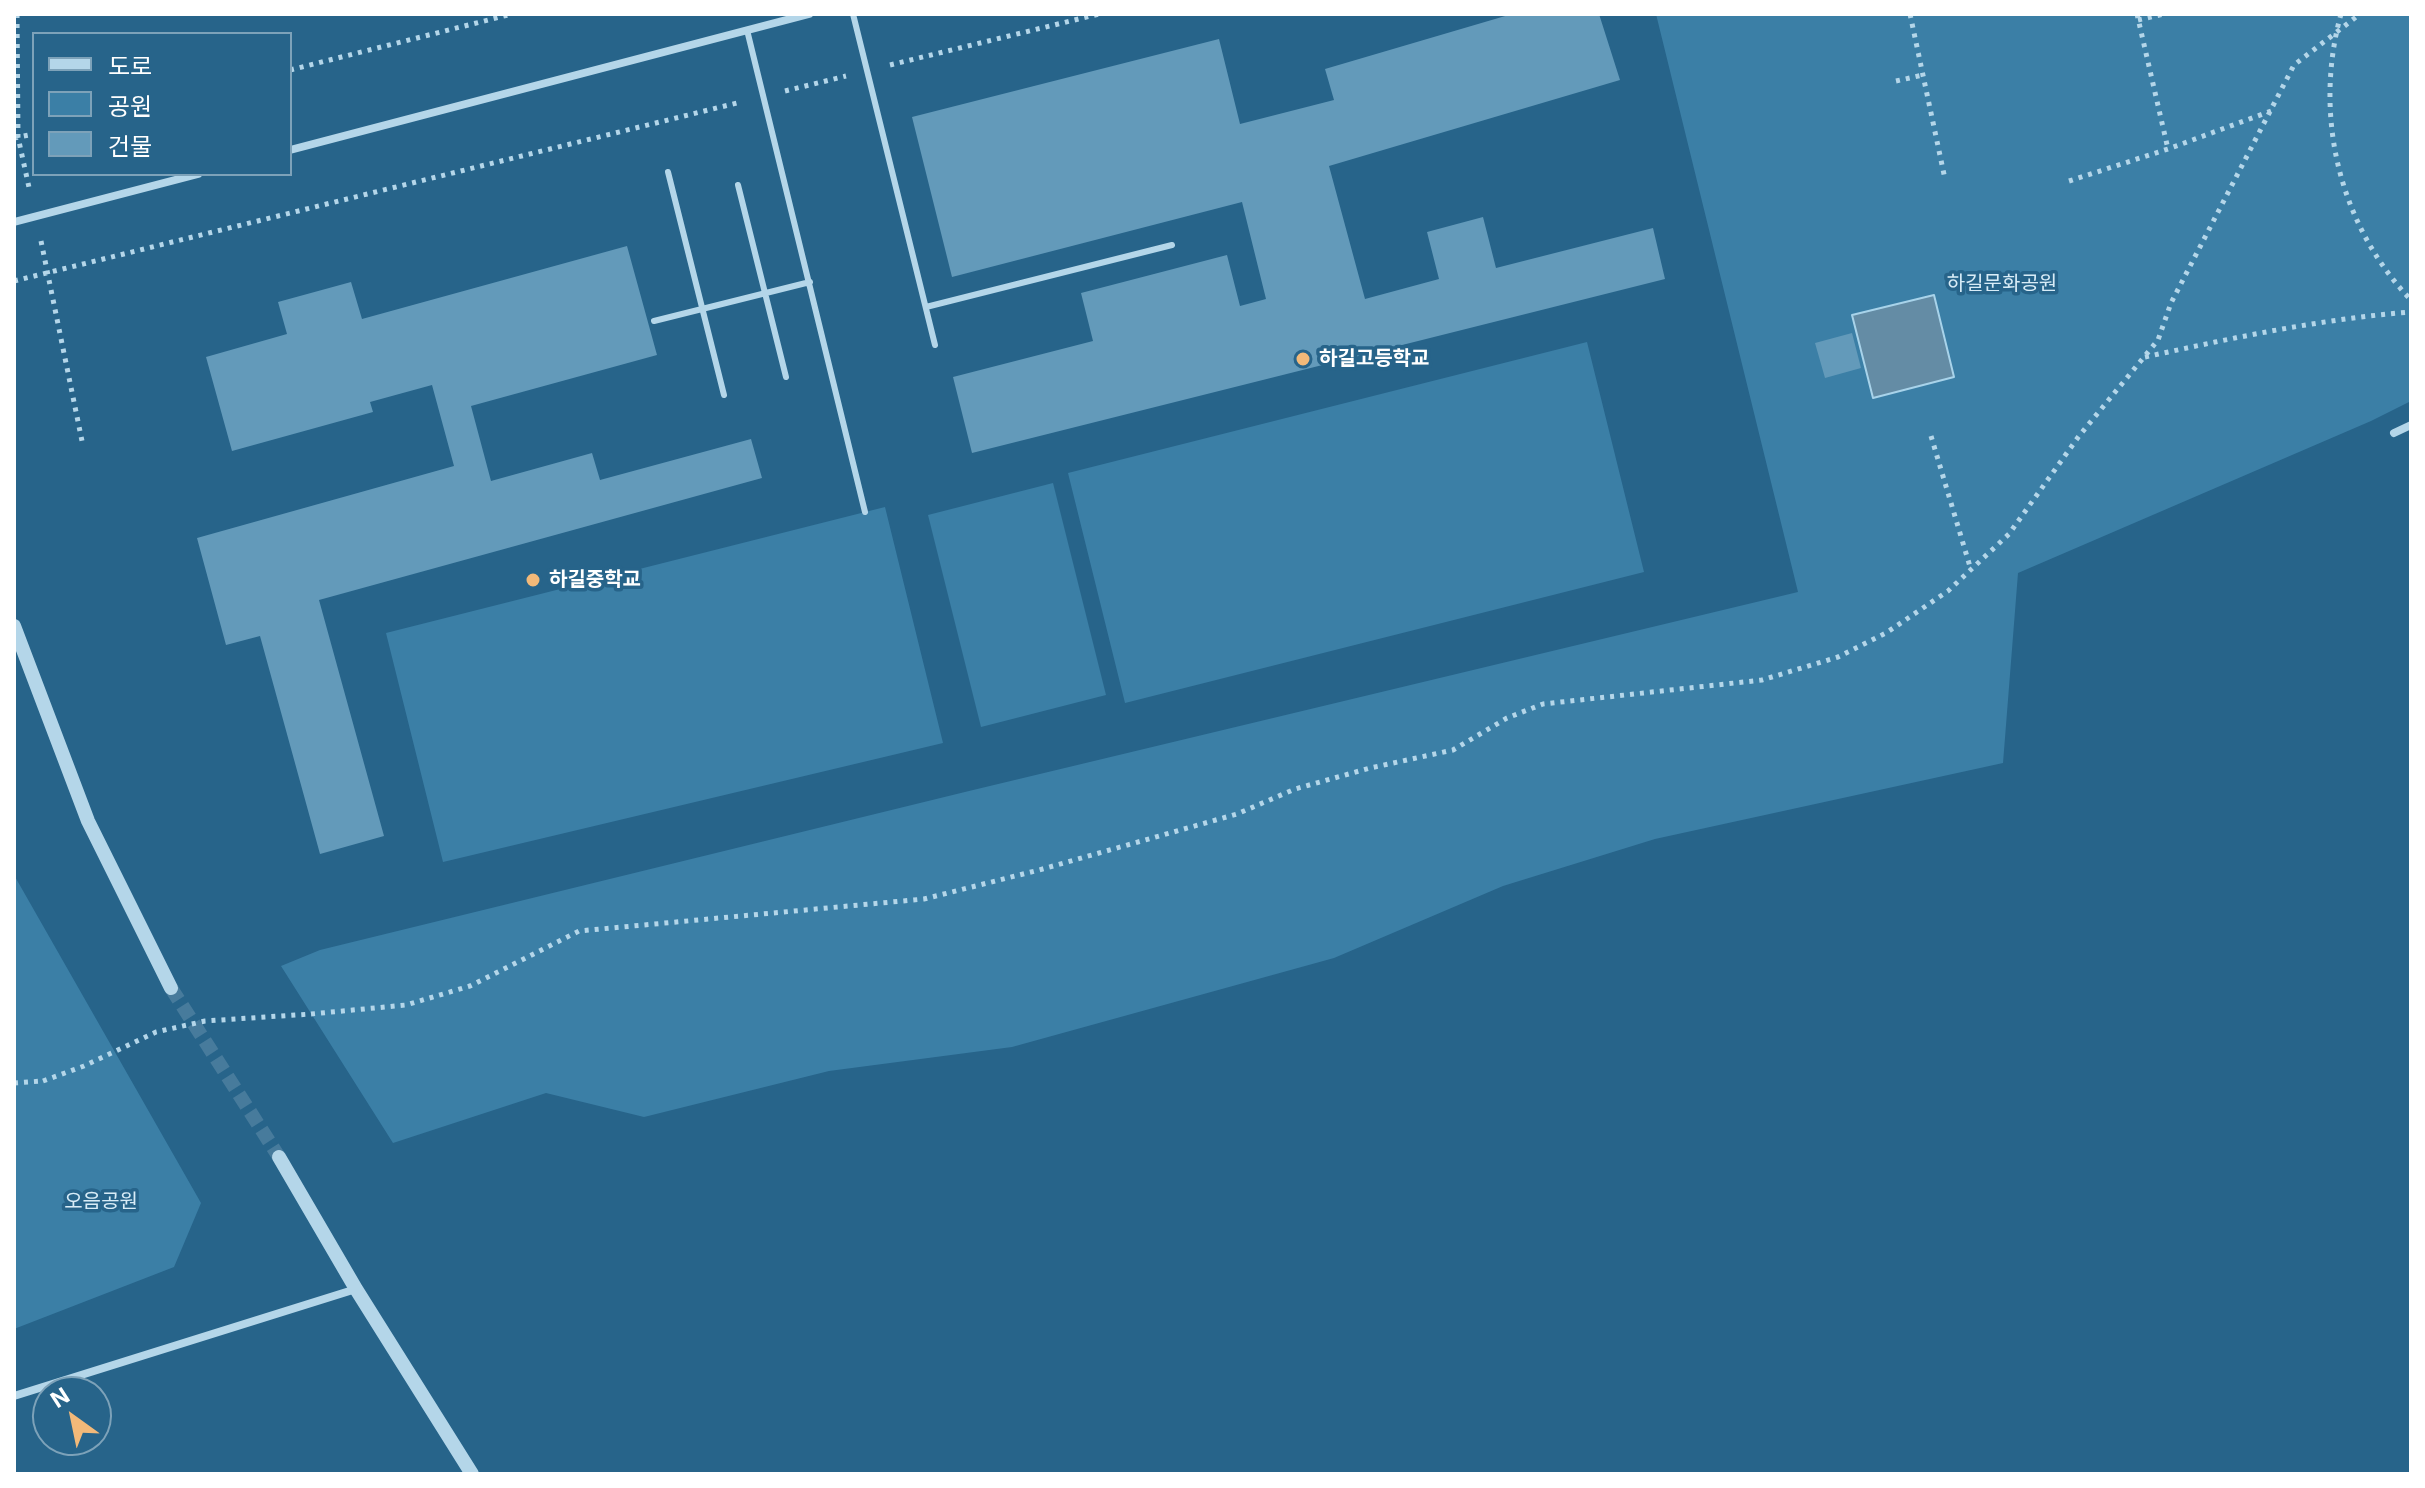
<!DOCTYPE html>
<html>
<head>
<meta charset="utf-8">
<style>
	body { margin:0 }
	#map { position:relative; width:2425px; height:1488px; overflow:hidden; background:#27648a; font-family:Inter,"Noto Sans KR",sans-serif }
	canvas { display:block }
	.frame { position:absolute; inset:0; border:16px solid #fff; pointer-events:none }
	.legend { position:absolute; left:32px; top:32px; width:260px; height:144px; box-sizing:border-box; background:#27648a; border:2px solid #7da2b9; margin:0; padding:10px 14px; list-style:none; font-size:24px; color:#fff }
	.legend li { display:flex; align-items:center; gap:16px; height:40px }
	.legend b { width:40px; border:2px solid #7da2b9 }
	.north { position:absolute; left:32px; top:1376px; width:80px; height:80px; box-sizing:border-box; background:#27648a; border:2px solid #7da2b9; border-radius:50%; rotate:327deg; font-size:22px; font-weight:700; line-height:32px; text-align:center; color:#fff }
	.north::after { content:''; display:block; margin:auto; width:28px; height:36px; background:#f2b979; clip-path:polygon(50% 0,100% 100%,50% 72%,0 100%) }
</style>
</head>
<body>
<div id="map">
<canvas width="2425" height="1488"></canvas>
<div class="frame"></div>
<ul class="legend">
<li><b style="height:10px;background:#b4d6e9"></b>도로</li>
<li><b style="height:22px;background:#3b7fa6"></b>공원</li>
<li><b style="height:22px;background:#639aba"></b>건물</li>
</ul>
<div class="north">N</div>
</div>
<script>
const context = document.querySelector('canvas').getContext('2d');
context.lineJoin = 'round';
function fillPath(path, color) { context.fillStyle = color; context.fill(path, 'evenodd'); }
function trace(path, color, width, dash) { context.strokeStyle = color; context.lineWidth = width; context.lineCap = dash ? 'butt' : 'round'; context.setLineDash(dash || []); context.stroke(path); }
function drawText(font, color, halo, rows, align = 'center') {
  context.font = font + ' Inter,"Noto Sans KR",sans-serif'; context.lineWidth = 7; context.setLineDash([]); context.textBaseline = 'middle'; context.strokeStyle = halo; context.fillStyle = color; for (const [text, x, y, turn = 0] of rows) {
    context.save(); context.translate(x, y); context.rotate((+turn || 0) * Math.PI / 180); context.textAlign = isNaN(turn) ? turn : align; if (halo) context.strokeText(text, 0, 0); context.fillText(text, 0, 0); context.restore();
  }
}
fillPath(new Path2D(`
	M1656,14h755v387l-40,20 -353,152 -15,190 -348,76 -152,47 -169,72 -322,89 -183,24 -185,46 -98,-24 -153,50 -112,-177 39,-16 649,-159 829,-199z
	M1587,342l57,230 -519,131 -57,-230z
	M1053,483l53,212 -125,32 -53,-212z
	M885,507l58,236 -500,119 -57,-229z
	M14,875l187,328 -27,64 -160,62z`), '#3b7fa6');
const water = new Path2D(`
	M1934,295l20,82 -81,21 -21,-83z`);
fillPath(water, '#648ca5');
trace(water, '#a8d3ea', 2);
fillPath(new Path2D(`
	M1512,14h87l21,66 -291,86 36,133 74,-20 -12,-47 56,-15 13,51 157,-40 12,51 -693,174 -19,-76 140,-36 -12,-48 146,-38 13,51 26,-7 -24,-97 -290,75 -40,-160 307,-78 21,85 94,-24 -9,-31z
	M627,246l30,109 -186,51 20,75 101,-28 8,27 151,-41 11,39 -443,122 65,236 -64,18 -60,-218 -34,9 -29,-107 257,-72 -22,-81 -62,17 3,10 -141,39 -26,-94 81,-23 -9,-32 73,-20 11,37z
	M1852,333l9,35 -36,10 -10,-35z`), '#639aba');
trace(new Path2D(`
	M171,988l108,169`), '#477b9c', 14, [14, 7]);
trace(new Path2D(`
	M17,14l1,123 12,55
	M1910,14l35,165
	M2137,14l31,135
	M2341,14c-28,101 -2,211 70,286
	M2138,20l26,-6
	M890,65l209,-51
	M290,70l222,-56
	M1896,81l27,-6
	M785,91l61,-15
	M14,138l20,-4
	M2069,181l99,-32 103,-38
	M41,241l41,200
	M14,281l727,-179
	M2145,357c88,-19 175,-38 266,-45
	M1931,436l40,134
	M311,1014l95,-9 64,-19 109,-55 345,-32 115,-29 198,-56 58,-25 75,-21 83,-18 54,-32 36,-14 219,-24 76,-23 48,-24 62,-42 61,-57 70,-98 79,-96 13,-37 123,-238 66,-51
	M14,1083l29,-2`), '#b4d6e9', 5, [4, 6]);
trace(new Path2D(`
	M853,14l82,331
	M747,30l118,482
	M668,172l56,223
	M738,185l48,192
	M926,307l246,-62
	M654,321l156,-39`), '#b4d6e9', 6);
trace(new Path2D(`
	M290,150l519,-136
	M14,222l184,-48
	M2394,433l17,-8
	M14,1396l342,-107`), '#b4d6e9', 8);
trace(new Path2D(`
	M14,626l74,195 83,167
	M279,1157l77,132 116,185`), '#b4d6e9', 14);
trace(new Path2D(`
	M43,1081l41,-15 72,-34 49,-11 106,-7`), '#b4d6e9', 5, [4, 6]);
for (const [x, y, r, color] of [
	[1303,359,8,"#f2b979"],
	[533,580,8,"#f2b979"]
]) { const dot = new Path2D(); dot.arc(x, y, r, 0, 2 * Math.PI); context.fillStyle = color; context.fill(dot); trace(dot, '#27648a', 3); }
drawText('20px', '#d8ecf7', '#27648a', [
	["하길문화공원",2002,284],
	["오음공원",101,1202]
]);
drawText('bold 20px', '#fff', '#27648a', [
	["하길고등학교",1319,359],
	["하길중학교",549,580]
], 'left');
</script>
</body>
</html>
